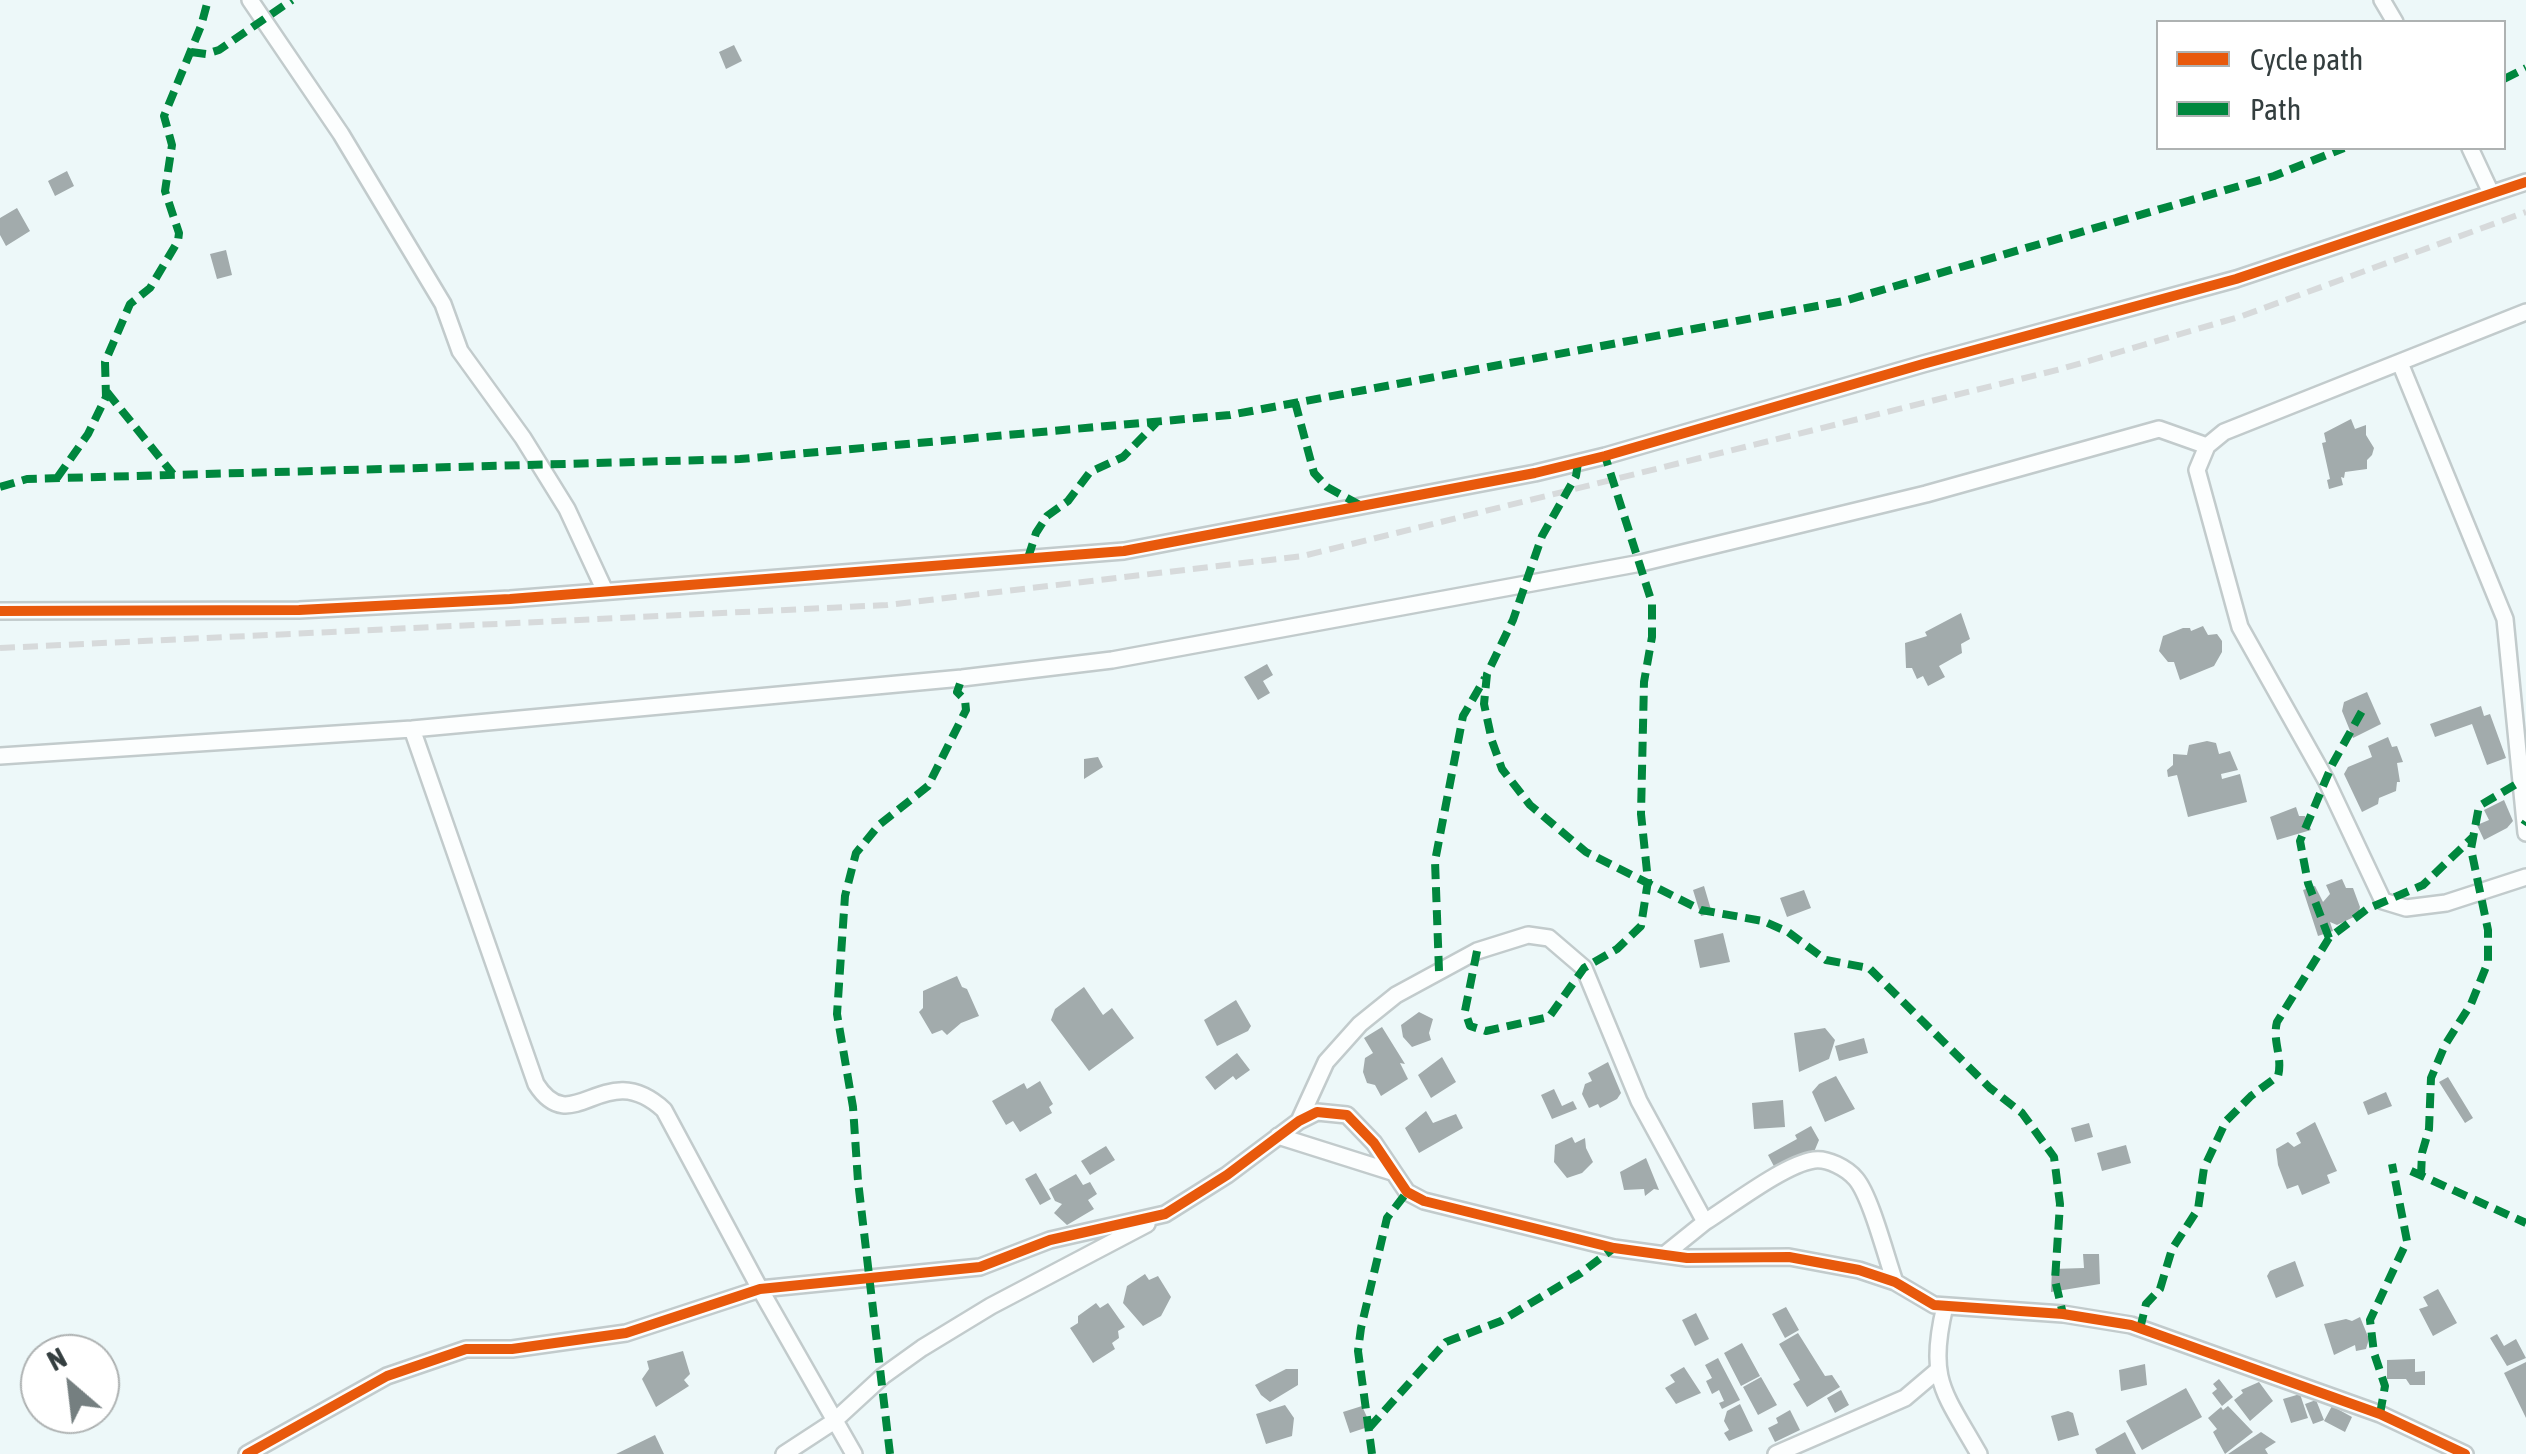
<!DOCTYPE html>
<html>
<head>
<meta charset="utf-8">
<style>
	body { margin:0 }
	#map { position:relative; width:2526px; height:1454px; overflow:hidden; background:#edf8f9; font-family:"Asap Condensed",sans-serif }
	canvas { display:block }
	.legend { position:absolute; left:2156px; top:20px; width:350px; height:130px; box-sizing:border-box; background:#fff; border:2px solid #aeb2b2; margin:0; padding:12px 18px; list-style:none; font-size:30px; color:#343e3f }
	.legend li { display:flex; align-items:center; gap:20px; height:50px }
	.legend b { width:50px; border:2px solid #aeb2b2 }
	.north { position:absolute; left:20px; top:1334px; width:100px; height:100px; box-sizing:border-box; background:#fff; border:2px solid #aeb2b2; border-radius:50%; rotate:332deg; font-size:28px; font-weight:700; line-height:40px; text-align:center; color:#343e3f }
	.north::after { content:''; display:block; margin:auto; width:35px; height:45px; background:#757f80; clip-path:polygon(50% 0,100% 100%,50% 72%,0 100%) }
</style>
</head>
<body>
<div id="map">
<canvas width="2526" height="1454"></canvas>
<ul class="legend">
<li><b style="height:12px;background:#e8590c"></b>Cycle path</li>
<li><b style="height:12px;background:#00873e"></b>Path</li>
</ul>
<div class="north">N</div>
</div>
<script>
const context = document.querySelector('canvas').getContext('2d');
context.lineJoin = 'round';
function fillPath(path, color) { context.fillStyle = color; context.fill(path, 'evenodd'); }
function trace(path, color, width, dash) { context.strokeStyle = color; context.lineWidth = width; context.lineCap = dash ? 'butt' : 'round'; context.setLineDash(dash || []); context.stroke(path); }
fillPath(new Path2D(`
	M734,45l8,16 -16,8 -7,-17z
	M67,171l7,15 -19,10 -7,-15z
	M17,208l13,23 -24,15 -6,-11v-17z
	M226,250l6,25 -15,4 -7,-25z
	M2351,419l4,10 11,-4v10l8,13 -2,7 -5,5v9l-22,3 -1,6 -3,-1 2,8 -14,4 -2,-9 3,-1 -8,-36 4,-1 -2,-9z
	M1961,613l9,26 -9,5 1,9 -23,13 6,11 -17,9 -5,-10 -6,3 -5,-11h-6l-1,-25 22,-7 -2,-4z
	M2203,626l5,9 9,-1 5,7v11l-8,14 -34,14 -6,-18h-6l-9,-11 4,-15 20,-8h7l1,3z
	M1267,664l6,11 -10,6 7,12 -12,7 -14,-23z
	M2367,692l14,32 -28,14 -11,-27 2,-9z
	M2481,706l3,10 6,-2 16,44 -19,7 -15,-41 -37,13 -5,-13z
	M2388,737l4,10 5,-1 6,16 -6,1 3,19h-3l-1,9 -17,7 -1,6 -16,8 -18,-38 4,-7 24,-10 -4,-11z
	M2207,741l9,2 3,11 11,-3 8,19 -17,4 1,5 18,-5 7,28 -59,15 -11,-42 -9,2 -1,-7 6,-5v-11l14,1 2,-10z
	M1098,757l5,10 -19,12v-20z
	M2504,800l9,21 -6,7 -23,12 -7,-15 12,-5 -5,-10z
	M2296,807l3,9h6l6,14 -34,10 -7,-23z
	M2342,879l4,9h7l7,19 -2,8 -21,10 -7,-3 3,9 -15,5 -15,-46 12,-4 8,16 7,-8 -4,-9z
	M1704,886l8,27 -11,3 -8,-26z
	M1804,890l7,18 -24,9 -7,-19z
	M1723,933l7,29 -30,6 -6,-28z
	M957,976l5,11 5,2 12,27 -18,7 -14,12 -5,-5 -10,4 -13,-22 4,-4v-17z
	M1084,987l19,28 9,-7 22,30 -45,33 -38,-51 4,-11z
	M1236,1000l15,26 -3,5 -31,15 -13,-26z
	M1419,1012l14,7 -4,14 2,7 -19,7 -9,-10 -2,-12z
	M1382,1027l23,37 -5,-1 8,16 -27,17 -6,-11 -8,-2 -4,-11 2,-14 8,-5 -9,-15z
	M1825,1028l10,12 -6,19 -30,13 -5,-39z
	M1864,1038l4,15 -29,8 -4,-15z
	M1237,1053l13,17 -14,10 -3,-4 -18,14 -10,-13z
	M1442,1057l14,25 -25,16 -13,-23z
	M1608,1062l13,31 -4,6 -17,9 -2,-4 -9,4 -7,-14 3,-10 7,-3 -4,-8z
	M1836,1076l19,33 -30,13 -13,-30 7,-8z
	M2448,1077l25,41 -8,5 -26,-41z
	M1040,1081l13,23 -4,3 3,6 -32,19 -7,-11 -7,4 -14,-24 32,-18 3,6z
	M1554,1089l8,17 11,-5 4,8 -25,10 -11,-24z
	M2386,1092l6,14 -24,9 -5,-13z
	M1783,1100l2,27 -31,2 -2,-26z
	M1426,1111l7,12 23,-9 7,14 -44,25 -14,-25z
	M2315,1122l22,49 -10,4 3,8 -28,12 -4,-10 -11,4 -9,-24 -2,-16 12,-7 6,5 7,-4 -5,-10z
	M2089,1123l4,14 -18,5 -4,-14z
	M1811,1126l8,14 -5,12 -37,20 -9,-17 29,-16 -2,-4z
	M1572,1137l3,6 10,-5 1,10 7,14 -11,11 -15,5 -13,-16 1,-17z
	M2126,1145l5,18 -29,8 -5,-18z
	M1106,1146l9,14 -25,15 -9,-14z
	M1646,1158l13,32 -5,-1 -9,7 -1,-7 -20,1 -4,-18z
	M1036,1173l15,26 -11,6 -15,-26z
	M1076,1174l7,11 7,-3 7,12 -9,6 6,9 -27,16 -13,-12 8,-9 -7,-3 -6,-12z
	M2083,1254h16l1,30 -49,8 1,-23 32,-1z
	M2295,1261l9,25 -28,12 -9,-22 3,-5z
	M1145,1274l4,6 9,-4 13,21 -10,19 -18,10 -20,-23 4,-17z
	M2438,1289l19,34 -24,13 -14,-27 9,-3 -5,-9z
	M1096,1303l4,5 8,-5 17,24 -7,4 1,7 -7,5 3,6 -22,14 -23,-35 8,-5v-7z
	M1786,1307l13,23 -14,8 -13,-24z
	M1696,1313l13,26 -14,7 -13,-26z
	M2360,1317l9,22 -3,10 -10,2 -1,-6 -21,10 -10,-31 22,-5 6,2z
	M1798,1333l27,43 7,-1 8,12 -33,20 -14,-23 7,-4 -21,-36z
	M2497,1334l7,12 12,-7 10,19 -19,8 -17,-28z
	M1742,1343l18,33 -19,10 -17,-33z
	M683,1351l7,23 -6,6 5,6 -33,21 -14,-28 7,-10 -2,-8z
	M1718,1358l22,42 -18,9 -3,-6 5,-2 -5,-11 -7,4 -6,-13 6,-3 -7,-13z
	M2415,1359v13l10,-1v14h-15l-4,-6h-19v-19z
	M2526,1362v56l-22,-45z
	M2145,1364l2,21 -26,6 -2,-21z
	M1684,1367l17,26 -25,11 -11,-16 10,-6 -5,-7z
	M1286,1369h12v16l-28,17 -9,-7 -6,-10z
	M1761,1377l16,28 -19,10 -15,-28z
	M2219,1379l14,18 -11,9 -10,-13 5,-4 -4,-5z
	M2259,1382l14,19 -23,20 -16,-21 9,-7 -2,-3z
	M2186,1388l16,29 -60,33 -16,-29z
	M1841,1390l8,15 -14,8 -8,-15z
	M2300,1394l8,24 -17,5 -8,-24z
	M2316,1400l8,20 -11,4 -8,-20z
	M1740,1404l13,27 -24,10 -5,-8 5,-3 -5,-9 3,-10z
	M1285,1405l9,13 -2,18 -26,8 -10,-30z
	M1362,1406l9,20 -21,7 -7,-21z
	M2228,1406l25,26 -28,22 -12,-22 4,-3 -9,-11 13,-11 2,3z
	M2332,1406l20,11 -7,15 -21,-11z
	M1790,1410l10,20 -25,12 -7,-14 10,-5 -2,-5z
	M2068,1411l5,2 6,22 -21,6 -7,-25z
	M2125,1432l11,22h-39l-2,-5z
	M2261,1432l15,10 -11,7 3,5h-40z
	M655,1435l9,19h-48z`), '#a2abac');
const minor = new Path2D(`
	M250,0l91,134 102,170 17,47 63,87 44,71 38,82
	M2382,0l13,22
	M2470,148l21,45
	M2526,312l-302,120 -17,14 -10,24 43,157 86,153 57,121 23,7 40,-5 80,-26
	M2400,363l105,256 21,214
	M0,611l299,-1 211,-11 614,-48 411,-78 70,-17 318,-92 313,-85 290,-97
	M412,729l124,355c37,58 68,-29 128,26l96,179 94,165
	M0,756l412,-27 550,-51 150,-18 529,-97 285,-69 233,-65 48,17
	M1299,1121l27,-59 34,-38 36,-29 81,-44 51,-16 21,3 35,30 55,133 66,121 -41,33
	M1278,1136l114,36
	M1705,1222c27,-17 80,-58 109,-62 13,-2 33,8 42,19 15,18 30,78 39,103
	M1945,1306c-18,74 -1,86 34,148
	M247,1454l140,-78 79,-27h46l114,-16 134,-44 220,-22 70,-27 115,-26 62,-39 72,-54 18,-9 30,3 27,28 33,49 17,9 190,47 73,10 102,-1 70,13 36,12 39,23 129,9 68,11 249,89 85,40
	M784,1454l49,-32 50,-46 39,-28 69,-42 156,-82
	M1776,1454l129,-56 33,-28`);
trace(minor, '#c2cbcc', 20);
trace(minor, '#fcfefe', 15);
trace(new Path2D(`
	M0,648l887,-43 416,-49 758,-187 181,-53 284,-104`), '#d7dadb', 6, [15, 8]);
trace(new Path2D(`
	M191,52l15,2 13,-4 73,-50
	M2504,79l22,-11
	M107,392l66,82
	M1295,402l19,71 13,14 33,18
	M1578,463l-2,13 -34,60 -29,84 -26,54 -3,30 8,37 10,28 28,36 56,47 115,58 62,11 25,11 38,28 43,8 121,120 32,25 32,44 6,47 -5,76 8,34
	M57,478l31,-44 18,-37 -1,-35 25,-58 20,-16 28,-47 1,-8 -14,-42 7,-46 -8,-29 37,-90 7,-26
	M0,487l27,-8 713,-20 490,-44 614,-114 430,-125 70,-28
	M1028,558l8,-25 11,-17 21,-15 22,-29 33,-15 35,-36
	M2524,825l2,-3
	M2329,938l-21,-55 -8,-42 32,-76 30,-54
	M1477,951l-12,60 5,15 16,5 63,-14 35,-49 33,-19 24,-23 7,-45 -7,-67 3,-132 8,-45v-34l-47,-147
	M1439,971l-4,-110 28,-145 22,-38
	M2411,1171l115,52
	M2421,1176l1,-23 7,-24 2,-51 14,-33 26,-41 17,-42v-32l-17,-81 8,-43 41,-24
	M2140,1329l6,-25 14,-15 12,-40 26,-40 6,-41 22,-47 25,-25 27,-20c5,-19 -6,-35 -1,-54l52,-84 38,-29 56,-24 49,-47
	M2380,1414l5,-28 -11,-33 -4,-33 37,-79 -15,-77
	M1369,1428l77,-86 55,-21 80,-48 33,-25
	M890,1454l-32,-273 -5,-74 -16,-93 8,-118 11,-43 23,-28 49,-39 38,-76 -1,-10 -8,-8 5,-14
	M1372,1454l-14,-103 3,-23 26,-110 20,-26`), '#00873e', 8, [15, 8]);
trace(new Path2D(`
	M0,611l299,-1 211,-11 614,-48 411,-78 70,-17 318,-92 313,-85 290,-97
	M247,1454l140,-78 79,-27h46l114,-16 134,-44 220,-22 70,-27 115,-26 62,-39 72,-54 18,-9 30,3 27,28 33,49 17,9 190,47 73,10 102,-1 70,13 36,12 39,23 129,9 68,11 249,89 85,40`), '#e8590c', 10);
</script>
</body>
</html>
